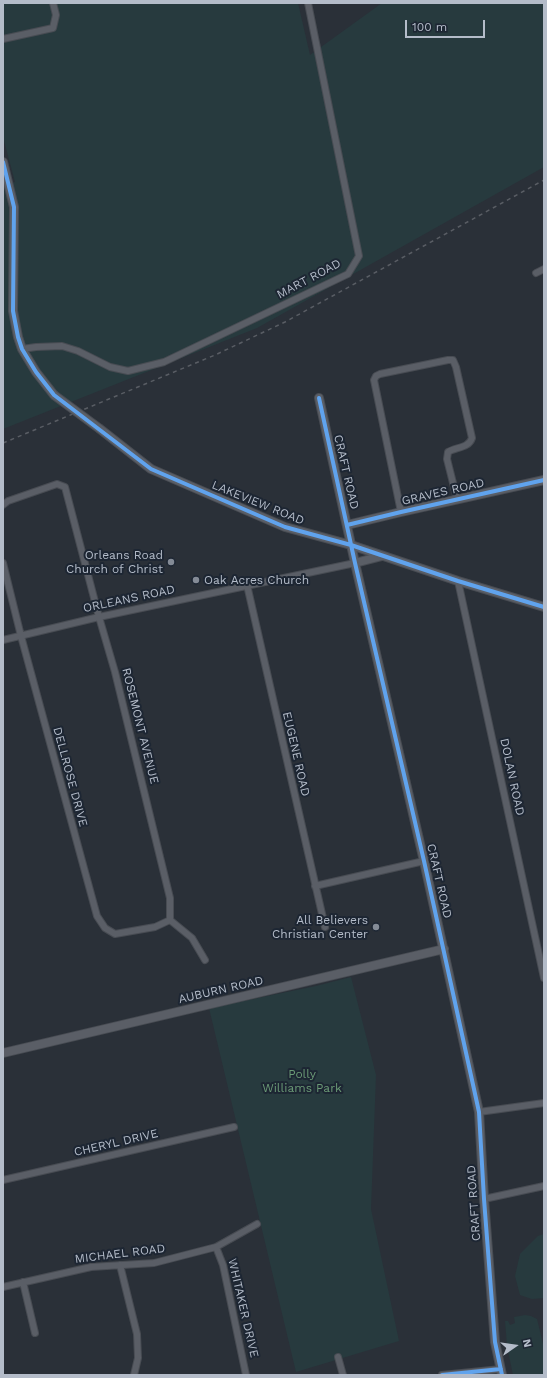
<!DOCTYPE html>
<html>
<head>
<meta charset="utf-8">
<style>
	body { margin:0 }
	#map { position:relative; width:547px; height:1378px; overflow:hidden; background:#2a3038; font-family:"Work Sans",sans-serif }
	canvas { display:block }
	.frame { position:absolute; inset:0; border:4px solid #b4bcc9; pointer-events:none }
	.north { position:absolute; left:495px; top:1326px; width:40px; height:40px; -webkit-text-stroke:3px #1d2633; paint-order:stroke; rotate:77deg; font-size:11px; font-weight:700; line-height:16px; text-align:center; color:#b4bcc9 }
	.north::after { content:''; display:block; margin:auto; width:14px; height:18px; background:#b4bcc9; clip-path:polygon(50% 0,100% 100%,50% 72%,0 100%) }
	.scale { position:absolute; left:405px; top:20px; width:80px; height:18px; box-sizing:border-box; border:2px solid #b4bcc9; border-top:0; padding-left:5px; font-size:12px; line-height:14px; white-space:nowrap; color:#b4bcc9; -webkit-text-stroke:3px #1d2633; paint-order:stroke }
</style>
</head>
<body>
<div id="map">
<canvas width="547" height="1378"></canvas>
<div class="frame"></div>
<div class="north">N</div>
<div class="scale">100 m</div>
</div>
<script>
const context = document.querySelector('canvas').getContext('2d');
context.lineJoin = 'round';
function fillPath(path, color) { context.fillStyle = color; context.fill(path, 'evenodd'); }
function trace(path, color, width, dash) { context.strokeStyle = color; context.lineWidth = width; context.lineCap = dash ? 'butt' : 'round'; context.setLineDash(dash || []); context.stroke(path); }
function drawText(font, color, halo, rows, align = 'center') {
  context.font = font + ' "Work Sans",sans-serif'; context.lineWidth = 4; context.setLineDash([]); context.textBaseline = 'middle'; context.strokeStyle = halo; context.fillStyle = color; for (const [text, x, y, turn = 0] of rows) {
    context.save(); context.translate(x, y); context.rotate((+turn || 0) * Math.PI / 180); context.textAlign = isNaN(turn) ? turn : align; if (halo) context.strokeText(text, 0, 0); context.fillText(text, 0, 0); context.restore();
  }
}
fillPath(new Path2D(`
	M3,3h295l12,52 72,-52h162v164l-287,161 -254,101v-244l12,-3 -12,-45z
	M351,977l25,98 -5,134 28,132 -103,31 -87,-364 107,-22z
	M544,1234v64l-12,1 -12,-4 -5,-19 5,-22 18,-18z
	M525,1315l6,1 6,3 7,29v27h-31l-6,-29 -2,-25h3l2,4 5,-2 -1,-6z`), '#273a3e');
const minor = new Path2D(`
	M3,39l50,-11 3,-13 -3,-12
	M536,273l8,-4
	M22,349l14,-2 26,-1 16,5 32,16 18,4 36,-9 184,-88 11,-18 -51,-253
	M3,505l5,-4 49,-17 8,3 34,130 16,55 55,226v22l22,18 13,22
	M401,512l-27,-132 2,-4 4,-2 68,-14h5l3,7 16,71c-3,10 -16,9 -24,14l-1,7 10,40
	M3,563l18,73 76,280 8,12 10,6 40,-7 15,-7
	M458,581l86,397
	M247,585l78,342
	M3,640l96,-23 256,-54
	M315,886l109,-25
	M479,1112l65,-9
	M3,1180l231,-53
	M484,1199l60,-13
	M216,1247l7,18 23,110
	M120,1265l17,69 1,24 -4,17
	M23,1282l12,51
	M3,1287l88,-20 63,-4 62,-16 41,-23
	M338,1357l5,18
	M442,1375l59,-6`);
const tertiary = new Path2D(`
	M3,162l11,45 -1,104 5,26 4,12 14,23 18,23
	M319,398l36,165 69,298 55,251 5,87 11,143 7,33
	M100,429l51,40 134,58 66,18 107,36 86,26
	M347,525l54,-13 143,-32
	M355,563l27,-7
	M3,1053l441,-104`);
trace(minor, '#484c53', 8);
trace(tertiary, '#484c53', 10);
trace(minor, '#5a5e66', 6);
trace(tertiary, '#5a5e66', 8);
trace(new Path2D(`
	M3,443l212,-88 70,-33 259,-142`), '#595d64', 1.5, [4, 4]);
const tertiaryBridge = new Path2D(`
	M54,395l46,34`);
trace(tertiaryBridge, '#484c53', 10, []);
trace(tertiaryBridge, '#5a5e66', 8);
trace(new Path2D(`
	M3,162l11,45 -1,104 5,26 4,12 14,23 18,23 97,74 134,58 66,18 107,36 86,26
	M319,398l36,165 69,298 55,251 5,87 11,143 7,33
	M347,525l54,-13 143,-32
	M442,1375l59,-6`), '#60a3ed', 4);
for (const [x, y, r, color] of [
	[171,562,4,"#848b96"],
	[196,580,4,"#848b96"],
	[376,927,4,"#848b96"]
]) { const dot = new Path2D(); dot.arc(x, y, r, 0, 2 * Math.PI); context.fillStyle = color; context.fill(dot); trace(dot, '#1d2633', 1.5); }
drawText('12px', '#b4bcc9', '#1d2633', [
	["MART ROAD",309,279,-28],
	["CRAFT ROAD",346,472,77],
	["GRAVES ROAD",443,492,-13],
	["LAKEVIEW ROAD",258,503,22],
	["ORLEANS ROAD",129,599,-12],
	["ROSEMONT AVENUE",140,726,76],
	["EUGENE ROAD",296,754,77],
	["DELLROSE DRIVE",70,777,75],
	["DOLAN ROAD",512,777,78],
	["CRAFT ROAD",439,881,77],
	["AUBURN ROAD",221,990,-13],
	["CHERYL DRIVE",116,1143,-13],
	["CRAFT ROAD",474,1203,-94],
	["MICHAEL ROAD",120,1254,-7],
	["WHITAKER DRIVE",243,1308,77]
]);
drawText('12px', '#b4bcc9', '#1d2633', [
	["Orleans Road",163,555],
	["Church of Christ",163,569],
	["Oak Acres Church",204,580,"left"],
	["All Believers",368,920],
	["Christian Center",368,934]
], 'right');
drawText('12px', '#6b9a76', '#1d2633', [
	["Polly",302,1074],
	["Williams Park",302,1088]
]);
</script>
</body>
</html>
